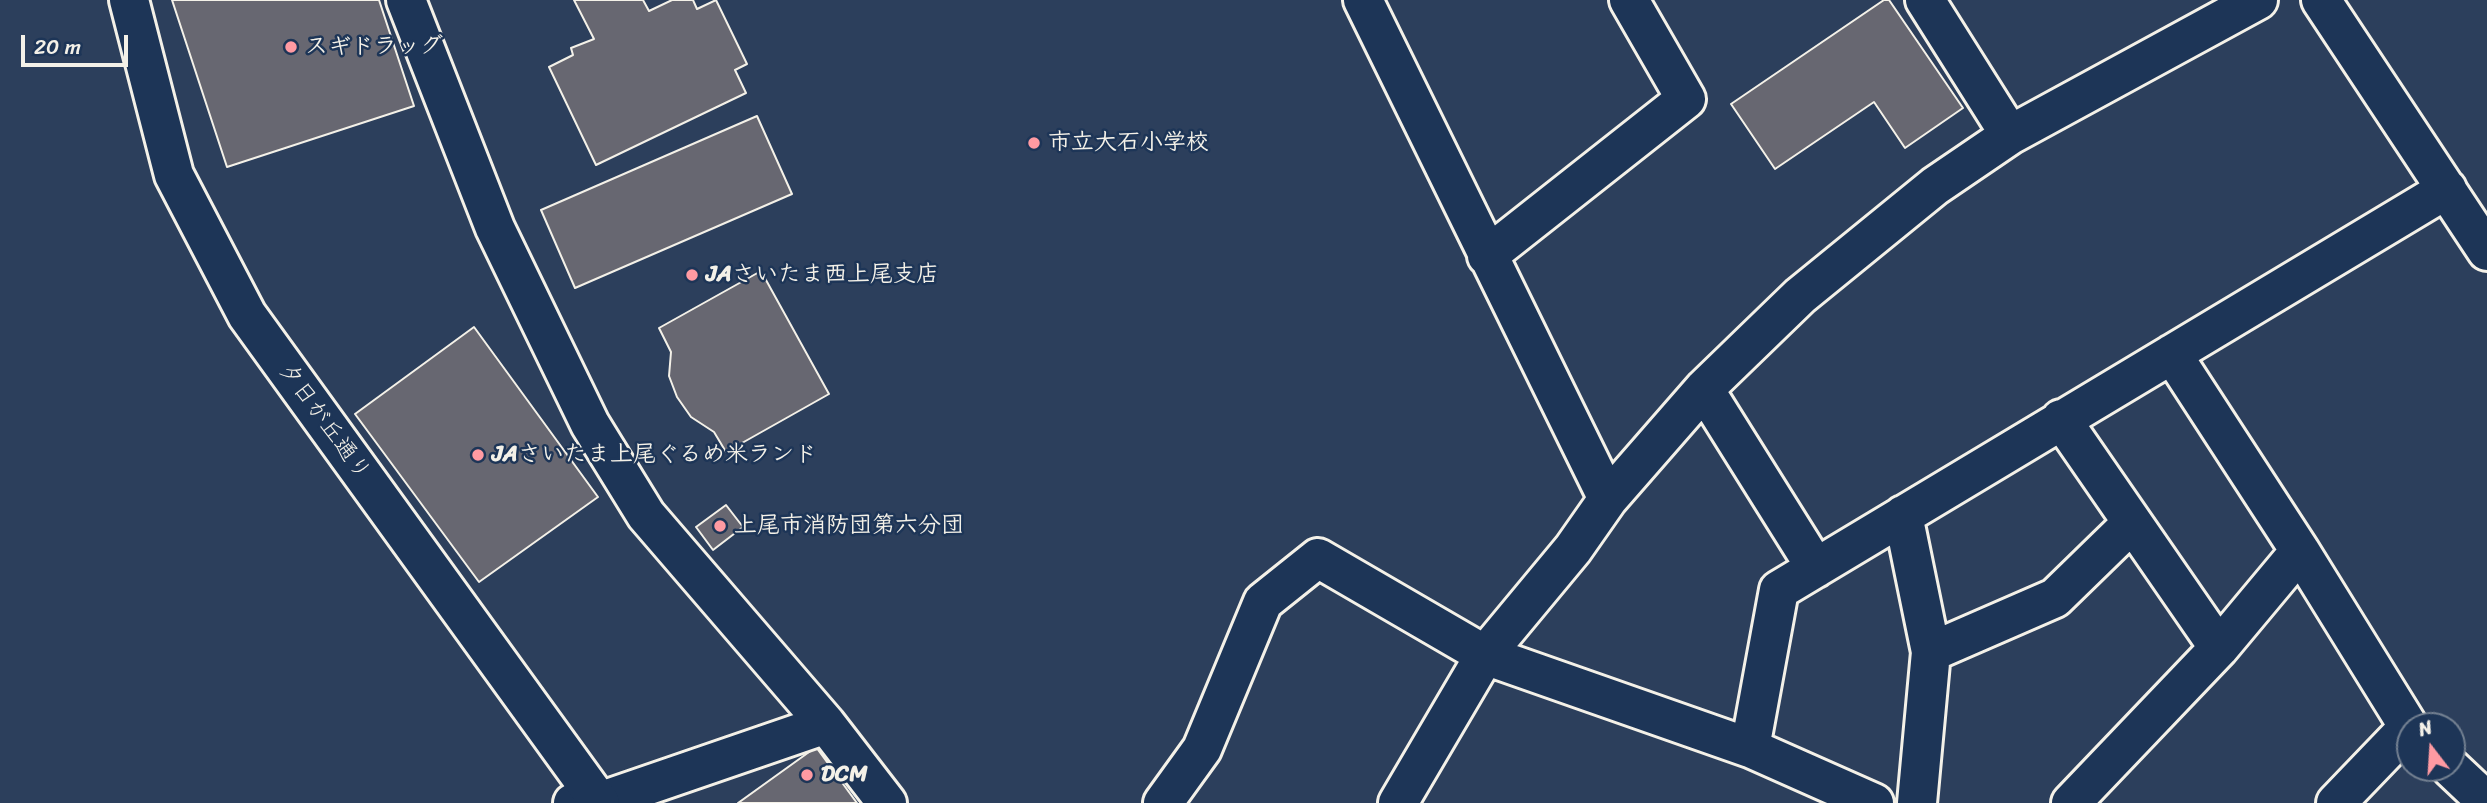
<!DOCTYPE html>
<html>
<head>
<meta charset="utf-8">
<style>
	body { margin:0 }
	#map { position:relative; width:2487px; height:803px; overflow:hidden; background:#2c3f5c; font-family:Sriracha,sans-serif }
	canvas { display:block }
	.north { position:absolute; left:2396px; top:712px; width:70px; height:70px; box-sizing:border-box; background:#1d3557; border:2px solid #738091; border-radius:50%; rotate:343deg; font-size:19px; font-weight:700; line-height:28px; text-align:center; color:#f4f1e8 }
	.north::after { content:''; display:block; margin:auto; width:24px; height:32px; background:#ff9aa2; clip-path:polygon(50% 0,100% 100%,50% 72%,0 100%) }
	.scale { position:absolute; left:21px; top:35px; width:107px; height:32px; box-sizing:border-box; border:4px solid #f4f1e8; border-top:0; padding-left:9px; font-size:21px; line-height:24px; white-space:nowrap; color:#f4f1e8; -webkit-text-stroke:5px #1d3557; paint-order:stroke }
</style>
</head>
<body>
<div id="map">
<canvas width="2487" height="803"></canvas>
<div class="north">N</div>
<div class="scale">20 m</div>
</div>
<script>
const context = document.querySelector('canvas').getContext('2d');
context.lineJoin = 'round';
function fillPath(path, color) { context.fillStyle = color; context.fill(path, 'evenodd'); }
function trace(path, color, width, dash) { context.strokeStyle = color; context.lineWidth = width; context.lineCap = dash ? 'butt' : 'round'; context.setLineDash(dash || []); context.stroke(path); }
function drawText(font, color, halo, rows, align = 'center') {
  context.font = font + ' Sriracha,"Klee One",sans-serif'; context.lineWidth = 5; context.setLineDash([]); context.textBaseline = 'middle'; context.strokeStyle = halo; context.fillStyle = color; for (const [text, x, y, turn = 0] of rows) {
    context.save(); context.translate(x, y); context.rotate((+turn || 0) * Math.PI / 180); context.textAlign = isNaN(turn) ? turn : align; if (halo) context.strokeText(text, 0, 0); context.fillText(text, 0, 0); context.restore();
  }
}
const building = new Path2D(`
	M172,0h207l35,106 -187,61z
	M574,0h69l6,11 23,-11h21l4,9 19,-9 31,64 -12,6 11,23 -150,72 -47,-98 24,-12 -2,-7 23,-9z
	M1884,0h5l74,108 -58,40 -31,-46 -99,67 -44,-65z
	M757,116l35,78 -217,94 -34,-78z
	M761,271l68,123 -103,58 -12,-20 -23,-15 -14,-20 -8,-21 2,-24 -12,-24z
	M474,327l124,170 -119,85 -124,-168z
	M726,505l17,22 -30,23 -17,-23z
	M816,747l41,56h-119z`);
fillPath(building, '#676771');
trace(building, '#f4f1e8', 2);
const minor = new Path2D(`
	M406,0l89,228 95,196 56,91 180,209 61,79
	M1363,0l245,499
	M1925,0l85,135
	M2321,0l166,251
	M1487,256l199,-157 -57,-99
	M2172,354l128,197 110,178
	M1704,389l112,179
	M2061,419l158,229
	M1903,515l28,137 -14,151
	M1931,652l124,-54 77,-75
	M1750,748l29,-158 668,-401
	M2451,768l36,34
	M573,803l26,-1 227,-78
	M1163,803l39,-54 61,-147 55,-44 167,97 265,93 124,55
	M1398,803l87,-148 88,-106 35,-50 96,-110 96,-93 135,-110 75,-51 248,-135
	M2071,803l148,-155 81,-97
	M2336,803l72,-75`);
const major = new Path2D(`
	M129,0l45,175 73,140 353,488`);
trace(minor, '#f4f1e8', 44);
trace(major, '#f4f1e8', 44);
trace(minor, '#1d3557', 38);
trace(major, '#1d3557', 38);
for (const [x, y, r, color] of [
	[291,47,7,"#ff9aa2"],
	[1034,143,7,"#ff9aa2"],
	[692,275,7,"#ff9aa2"],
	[478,455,7,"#ff9aa2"],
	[720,526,7,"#ff9aa2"],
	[807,775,7,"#ff9aa2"]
]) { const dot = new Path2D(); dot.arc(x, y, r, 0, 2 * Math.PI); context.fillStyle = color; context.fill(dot); trace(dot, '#1d3557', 2.5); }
drawText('bold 23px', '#f4f1e8', '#1d3557', [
	["スギドラッグ",305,47],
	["市立大石小学校",1048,143],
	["JAさいたま西上尾支店",706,275],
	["JAさいたま上尾ぐるめ米ランド",492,455],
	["上尾市消防団第六分団",734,526],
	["DCM",821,775]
], 'left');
drawText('23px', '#f4f1e8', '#1d3557', [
	["夕日が丘通り",324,422,54]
]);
</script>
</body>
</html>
